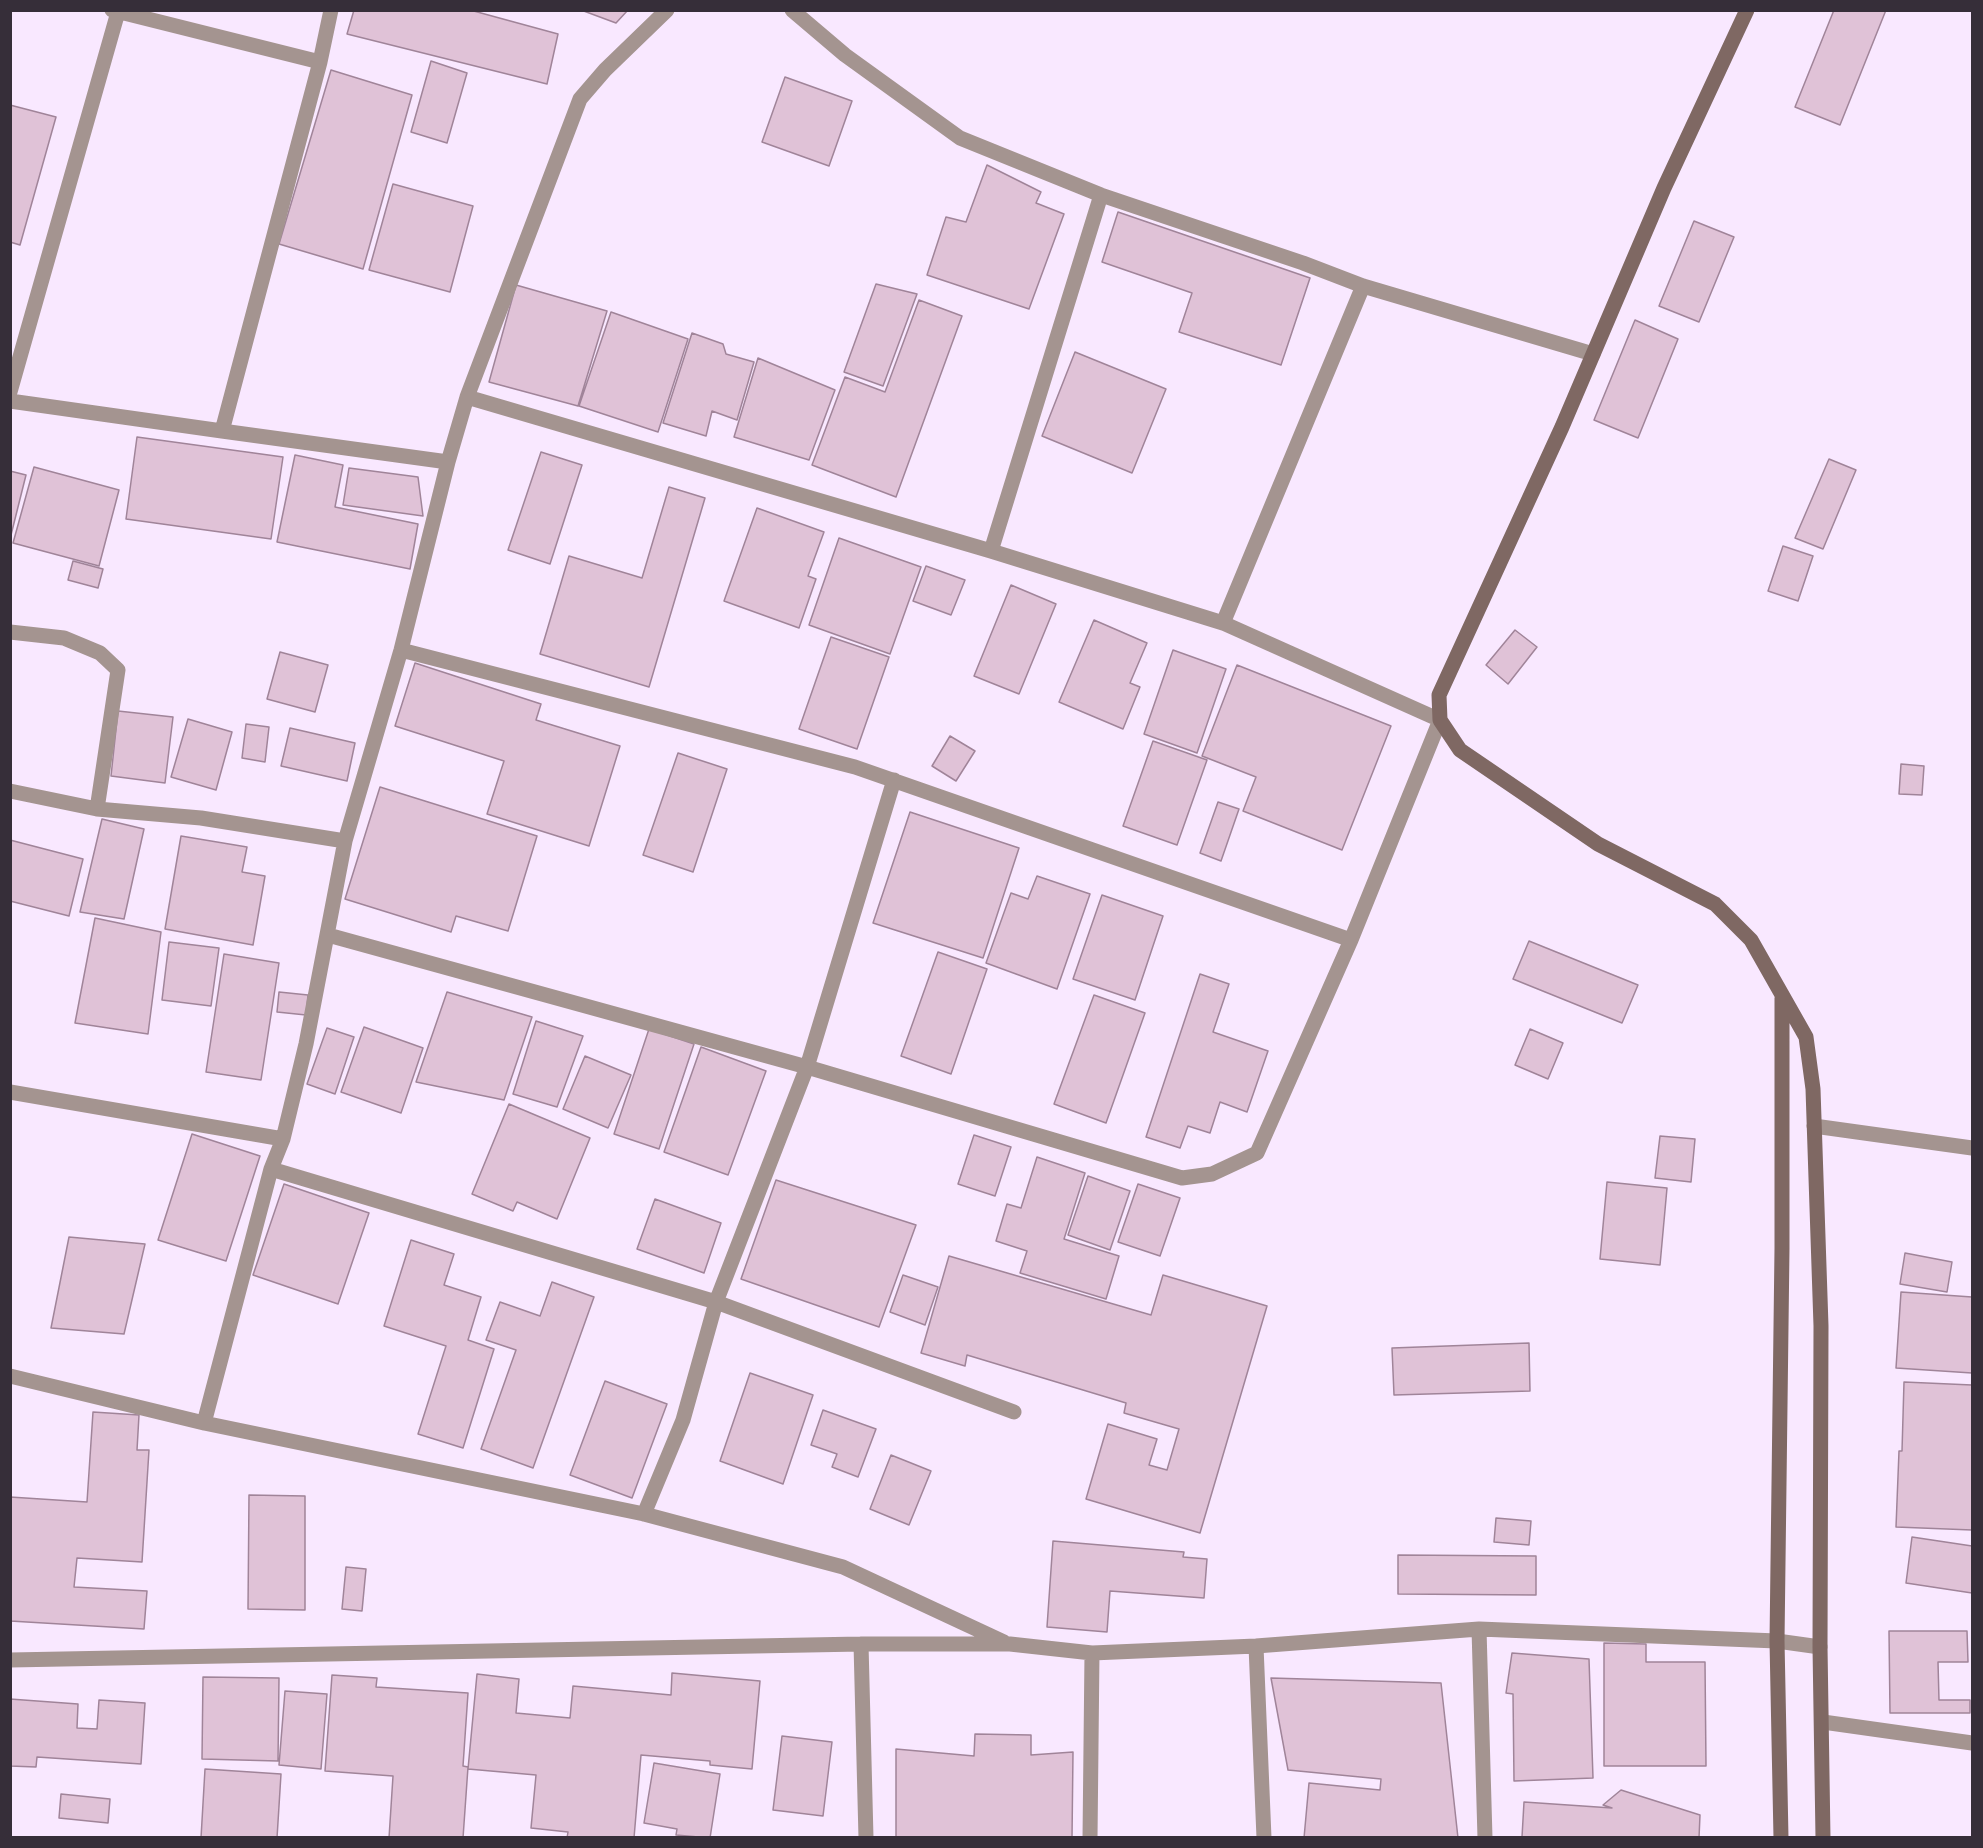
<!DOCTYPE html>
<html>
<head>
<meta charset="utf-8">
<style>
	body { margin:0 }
	#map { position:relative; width:1983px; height:1848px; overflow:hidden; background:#f9e8ff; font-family:Inter,sans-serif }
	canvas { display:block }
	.frame { position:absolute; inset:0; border:12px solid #362e39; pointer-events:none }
</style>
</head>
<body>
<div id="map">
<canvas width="1983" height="1848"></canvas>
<div class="frame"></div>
</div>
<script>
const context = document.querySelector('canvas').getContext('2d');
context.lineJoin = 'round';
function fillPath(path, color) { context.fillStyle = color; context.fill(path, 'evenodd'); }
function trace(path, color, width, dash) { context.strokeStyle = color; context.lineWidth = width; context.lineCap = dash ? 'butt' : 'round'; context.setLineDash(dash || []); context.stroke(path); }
const building = new Path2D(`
	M354,10h116l88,24 -11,50 -200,-50z
	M581,10h47l-12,13z
	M1834,10h52l-46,115 -45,-18z
	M431,61l36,12 -20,70 -36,-11z
	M331,70l81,25 -49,174 -84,-25z
	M785,77l67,24 -23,65 -67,-24z
	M10,105l46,12 -36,128 -10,-3z
	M987,165l54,27 -5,11 28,11 -35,95 -102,-34 19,-58 20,5z
	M393,184l80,22 -23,86 -81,-22z
	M1118,212l192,66 -29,87 -102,-33 13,-39 -90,-31z
	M1694,221l40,16 -35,85 -40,-16z
	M876,284l41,10 -34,92 -39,-14z
	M516,285l91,26 -29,95 -89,-24z
	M919,300l43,16 -66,181 -84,-32 33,-88 40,15z
	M611,312l77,27 -30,93 -79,-26z
	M1635,320l43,19 -40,99 -44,-18z
	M692,333l31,11 3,10 28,8 -17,58 -25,-9 -6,25 -43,-13z
	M1075,352l91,37 -34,84 -90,-37z
	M758,358l77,32 -26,70 -75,-23z
	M137,437l146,20 -12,82 -145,-20z
	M541,452l41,13 -32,99 -42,-14z
	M295,455l48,10 -8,42 83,17 -8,45 -133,-27z
	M1829,459l27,11 -33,79 -28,-11z
	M34,467l85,23 -20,76 -86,-23z
	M349,468l69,9 5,39 -80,-11z
	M10,471l16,4 -16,64z
	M669,487l36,11 -56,189 -109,-33 29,-98 73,22z
	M757,508l67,24 -16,44 8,3 -17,49 -75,-27z
	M839,538l82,29 -31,87 -81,-29z
	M1783,546l30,10 -15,45 -30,-10z
	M73,561l30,8 -5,19 -30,-8z
	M926,566l39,14 -14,35 -38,-14z
	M1011,585l45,19 -37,90 -45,-18z
	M1094,620l53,23 -17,40 10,4 -17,42 -64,-27z
	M1515,630l22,17 -29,37 -22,-19z
	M831,637l58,20 -32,92 -58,-20z
	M1173,650l53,19 -29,84 -53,-19z
	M280,652l48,13 -13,47 -48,-13z
	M415,663l126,41 -5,16 84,26 -31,100 -102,-32 17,-53 -109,-35z
	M1237,665l154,61 -49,124 -99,-39 13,-34 -54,-21z
	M118,711l55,6 -8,66 -54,-7z
	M188,719l44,13 -16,58 -45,-13z
	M246,724l23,3 -4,35 -23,-4z
	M290,728l65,15 -8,38 -66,-15z
	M950,736l25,15 -19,30 -24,-15z
	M1153,741l54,19 -30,85 -54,-19z
	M678,753l49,16 -34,103 -50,-17z
	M1901,764l23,2 -2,29 -23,-1z
	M380,787l157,49 -29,95 -52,-15 -5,16 -106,-33z
	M1218,802l21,7 -18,52 -21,-8z
	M910,812l109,36 -36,110 -110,-35z
	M102,819l42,10 -20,90 -44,-7z
	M181,836l66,11 -5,25 23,4 -12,69 -88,-16z
	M10,840l73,19 -14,57 -59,-15z
	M1037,876l53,18 -33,95 -71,-26 25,-70 17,6z
	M1102,895l61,21 -28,84 -62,-21z
	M95,918l66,14 -13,102 -73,-11z
	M1529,941l109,44 -16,38 -109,-44z
	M169,942l50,6 -8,58 -49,-6z
	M938,952l49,17 -36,105 -50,-18z
	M224,954l55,9 -18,117 -55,-8z
	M1200,974l29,10 -16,48 55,19 -21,61 -27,-10 -10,31 -22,-7 -8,22 -34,-11z
	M279,992l29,3 -2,20 -29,-3z
	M447,992l85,25 -28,83 -88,-18z
	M1094,995l51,18 -39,110 -52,-19z
	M536,1021l47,15 -26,71 -44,-13z
	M364,1027l59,21 -22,65 -60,-21z
	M327,1028l27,9 -19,57 -28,-10z
	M649,1029l45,15 -35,105 -45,-15z
	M1530,1029l33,14 -15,36 -33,-14z
	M701,1047l65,24 -38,104 -64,-23z
	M585,1056l46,19 -23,53 -45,-19z
	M509,1104l81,34 -33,81 -40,-17 -4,9 -41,-17z
	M192,1134l68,22 -34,105 -68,-21z
	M974,1135l37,12 -16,49 -37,-12z
	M1660,1136l35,3 -4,43 -36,-4z
	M1037,1157l48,16 -21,66 55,17 -13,43 -86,-26 7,-22 -31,-10 11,-37 14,4z
	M1088,1176l42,15 -20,59 -42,-15z
	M776,1180l140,45 -37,102 -138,-48z
	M1607,1182l60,6 -7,77 -60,-6z
	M284,1184l85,29 -31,91 -85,-29z
	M1138,1184l42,14 -20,58 -42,-14z
	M655,1199l66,24 -17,50 -67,-24z
	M69,1237l76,7 -21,90 -73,-6z
	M411,1240l43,14 -10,31 37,12 -13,43 26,9 -31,99 -45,-14 28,-88 -62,-20z
	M1905,1253l47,9 -5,30 -47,-8z
	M949,1256l202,59 12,-40 104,31 -67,227 -114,-34 22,-75 49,15 -8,26 18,5 12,-41 -55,-16 2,-10 -159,-48 -2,11 -44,-13z
	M903,1275l35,12 -13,38 -35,-13z
	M552,1282l42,15 -61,171 -52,-19 35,-99 -30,-10 14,-38 40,14z
	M1901,1292l71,5v76l-76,-5z
	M1529,1343l1,48 -136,4 -2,-47z
	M750,1373l63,22 -30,89 -63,-23z
	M605,1381l62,23 -35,94 -62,-23z
	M1904,1382l68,3v145l-76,-3 3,-76h3z
	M823,1410l53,19 -18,48 -26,-10 5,-13 -26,-9z
	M93,1412l46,3 -2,35h12l-7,112 -65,-4 -3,29 73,4 -3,38 -134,-8v-124l77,5z
	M891,1455l40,16 -22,54 -39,-16z
	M249,1495l56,1v114l-57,-1z
	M1496,1518l35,3 -2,24 -35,-3z
	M1912,1537l60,9v47l-66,-10z
	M1053,1541l131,11 -1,5 24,2 -3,39 -94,-7 -3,41 -60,-5z
	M1398,1555l138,1v39l-138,-1z
	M346,1567l20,2 -4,42 -20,-2z
	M1889,1631h78l1,31h-30l1,38h31v13h-80z
	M1604,1643l42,1v18h59l1,104h-102z
	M1512,1653l77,6 4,119 -79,3 -1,-87 -7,-1z
	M672,1673l88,8 -8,88 -42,-4v-4l-69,-6 -7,83h-67l1,-6 -37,-4 5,-53 -68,-6 9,-95 42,5 -3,34 54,5 3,-32 98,9z
	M332,1675l45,3 -1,9 92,6 -5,73 5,1 -5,71h-74l4,-62 -68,-5z
	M203,1677l76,1 -1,83 -76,-2z
	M1271,1678l170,5 17,155h-154l5,-55 71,7 1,-11 -93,-9z
	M285,1691l42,3 -6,75 -42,-4z
	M10,1699l68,5 -1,24 20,1 2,-29 46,3 -4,61 -104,-7 -1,10 -26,-1z
	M975,1734l56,1v20l42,-3 -1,86h-176v-89l78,7z
	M782,1736l50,6 -9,74 -50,-6z
	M654,1763l66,11 -10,64 -34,-3 1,-6 -33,-6z
	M205,1769l76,5 -4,64h-76z
	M1621,1790l79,25 -1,23 -177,-1 2,-35 88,6 -9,-3z
	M61,1794l49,5 -2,24 -49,-5z`);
fillPath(building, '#e0c2d7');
trace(building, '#a08499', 1.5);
trace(new Path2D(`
	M112,10l208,52
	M331,10l-11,52 -98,369 226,31
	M792,10l53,45 115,83 141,57 202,68 60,23 230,68
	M10,392l108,-380
	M10,401l212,30
	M991,551l110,-356
	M1223,623l140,-337
	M10,632l54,6 36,15 18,17 -21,139
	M401,650l454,117 496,173
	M10,791l87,18 104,9 144,23
	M328,935l479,132 375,111 30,-4 45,-21 94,-213 89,-220 -217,-97 -232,-72 -524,-154
	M10,1092l273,47
	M1814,1126l158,22
	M271,1169l445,133 298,110
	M10,1376l194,47 440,91 199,53 161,75
	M204,1423l67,-254 12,-30 23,-95 39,-203 56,-191 47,-188 19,-65 113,-298 25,-29 62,-60
	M644,1514l39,-94 33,-118 91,-235 87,-287
	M1479,1629l6,209
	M861,1644l5,194
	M1256,1646l8,192
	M10,1660l851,-16h149l82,9 164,-7 223,-17 298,12 43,6
	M1823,1722l149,21
	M1090,1838l2,-185`), '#a49490', 15);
trace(new Path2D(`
	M1747,10l-83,178 -102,239 -123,268 1,25 20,30 138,94 117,60 36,36 55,97 7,52 8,237 -1,321 3,191
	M1781,1838l-4,-197 5,-393v-250`), '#7f6863', 15);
</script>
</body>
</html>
